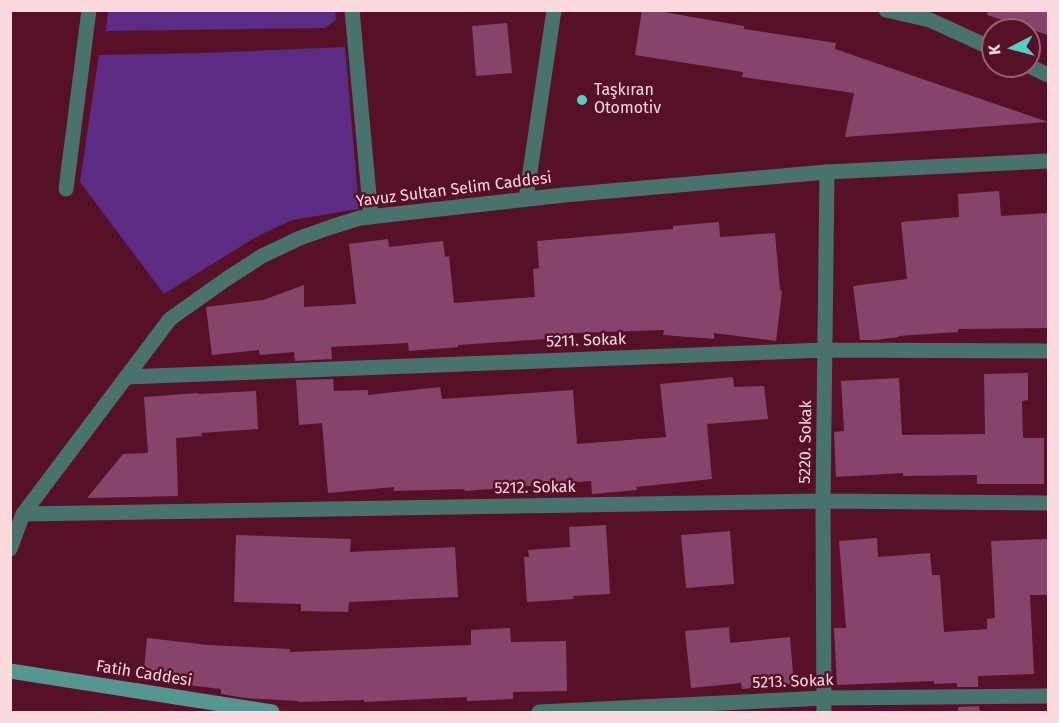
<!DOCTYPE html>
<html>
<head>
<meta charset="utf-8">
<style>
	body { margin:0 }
	#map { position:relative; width:1059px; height:723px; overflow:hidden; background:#561128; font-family:"Fira Sans",sans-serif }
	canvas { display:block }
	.frame { position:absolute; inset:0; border:12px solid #fcd9df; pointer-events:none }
	.north { position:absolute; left:981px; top:18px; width:60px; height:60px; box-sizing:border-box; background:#561128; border:2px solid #986171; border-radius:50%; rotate:264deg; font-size:16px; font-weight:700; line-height:24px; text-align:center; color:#fcd9df }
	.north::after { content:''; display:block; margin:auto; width:21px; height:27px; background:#57cec2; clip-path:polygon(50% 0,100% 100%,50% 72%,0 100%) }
</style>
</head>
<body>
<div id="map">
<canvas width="1059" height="723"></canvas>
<div class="frame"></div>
<div class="north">K</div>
</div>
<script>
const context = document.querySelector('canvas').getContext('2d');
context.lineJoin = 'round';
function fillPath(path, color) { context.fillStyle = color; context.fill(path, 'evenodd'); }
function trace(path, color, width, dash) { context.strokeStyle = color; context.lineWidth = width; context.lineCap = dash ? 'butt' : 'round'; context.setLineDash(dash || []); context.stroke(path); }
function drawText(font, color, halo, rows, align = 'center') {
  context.font = font + ' "Fira Sans",sans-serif'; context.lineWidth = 5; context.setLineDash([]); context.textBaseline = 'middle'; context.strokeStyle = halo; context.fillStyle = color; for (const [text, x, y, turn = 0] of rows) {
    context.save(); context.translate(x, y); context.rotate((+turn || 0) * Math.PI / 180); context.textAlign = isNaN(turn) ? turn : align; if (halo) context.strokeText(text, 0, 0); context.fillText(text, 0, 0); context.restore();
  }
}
fillPath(new Path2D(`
	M108,11l227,-1 1,10 -11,8 -219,3z
	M345,47l14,162 -67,11 -36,17 -92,57 -84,-112 19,-127 106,-2z`), '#5c2c84');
fillPath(new Path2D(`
	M642,10h10l92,16v3l92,14 -1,6 213,73 -203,15 9,-44 -112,-16 1,-5 -108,-17z
	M988,10h60v25l-61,-20z
	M507,23l5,50 -36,3 -4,-50z
	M999,191l2,25 47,-3v115l-90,1v3l-59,4v1l-24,3h-15l-7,-54 54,-7 -6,-57 58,-5 -1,-23z
	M719,222l1,15 55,-4 5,57 2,1 -6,50 -62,-8v6l-51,-4 1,-5 -89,3v4l-117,8v2l-49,4 -1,-8 -77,4 1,12 -37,2 -1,-9 -34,3 -1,-5 -47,5 -6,-48 57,-7 41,-15v22l52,-3 -7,-60 39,-5 1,8 54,-6 2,16 4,-1 5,47 81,-6 -2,-28 6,-1 -2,-27 136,-12v-3z
	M1028,373v27l-6,1 1,37h21v46h-67v-9l-74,1v-3l-67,4 -2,-45 10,-1 -3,-50 58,-3 3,57 83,-1 -1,-60z
	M733,377l1,10 30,-1 4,33 -61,5 5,55 -76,8 1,3 -45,4 -1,-13 -126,10 -1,-2 -70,2v-4l-66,6 -6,-70 -23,2 -3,-45 37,-1 1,12 34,-1v5l72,-8 2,12 131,-9 4,54 89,-7 -6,-53z
	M256,391l2,38 -57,4 1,3 -26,2 2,58 -91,2 36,-44 25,-1 -4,-56 54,-4v1z
	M606,525l4,69 -37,2 1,3 -47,3 -3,-45h5l-1,-7 42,-3 -1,-20z
	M730,531l4,53 -48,4 -5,-53z
	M236,535l115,4 -1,13 105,-5 3,50 -109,5 -1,10 -47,-1v-7l-67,-2z
	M877,538l1,19 52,-4 2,22h8l4,57 43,-3v-10l8,-1 -4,-77 57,-2v56h-18l4,79 -56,2v11h-21v-4l-23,1v-3l-97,4 -3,-57h12l-7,-87z
	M729,627l1,16 60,-6 4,47 -52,5 -1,-6 -50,5 -6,-57z
	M510,628l1,14 55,-1 1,50 -54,1v7l-46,2v-4l-103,5v-2l-65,2 -1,-1 -53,-3 -24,-4v-5l-78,-9 4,-42 61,7 82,4v3l181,-7v-15z
	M979,706l1,6h-22v-5z`), '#86446a');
trace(new Path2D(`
	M352,10l19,207
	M66,189l23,-179
	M526,199l28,-189
	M126,377l699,-27 223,1
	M23,514l800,-13 225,2
	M539,712l285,-14 224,-2
	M824,712l-1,-211 4,-329`), '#4a726d', 15);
trace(new Path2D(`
	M886,10l44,10 63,29
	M1029,66l19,9
	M10,549l13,-35 147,-195 55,-39 37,-24 38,-18 31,-11 29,-9 204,-23 263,-23 221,-11`), '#4a726d', 15);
trace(new Path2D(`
	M10,671l262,41`), '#559790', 15);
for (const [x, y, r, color] of [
	[582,100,6,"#57cec2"]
]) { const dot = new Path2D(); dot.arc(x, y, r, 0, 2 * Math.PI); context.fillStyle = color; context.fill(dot); trace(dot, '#561128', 2); }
drawText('16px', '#fcd9df', '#561128', [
	["Taşkıran",594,91],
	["Otomotiv",594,109]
], 'left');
drawText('16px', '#fcd9df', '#561128', [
	["Yavuz Sultan Selim Caddesi",454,190,-7],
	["5211. Sokak",586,341,-2],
	["5220. Sokak",806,442,-89],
	["5212. Sokak",535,488,-1],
	["Fatih Caddesi",144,674,9],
	["5213. Sokak",793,682,-2]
]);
</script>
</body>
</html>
